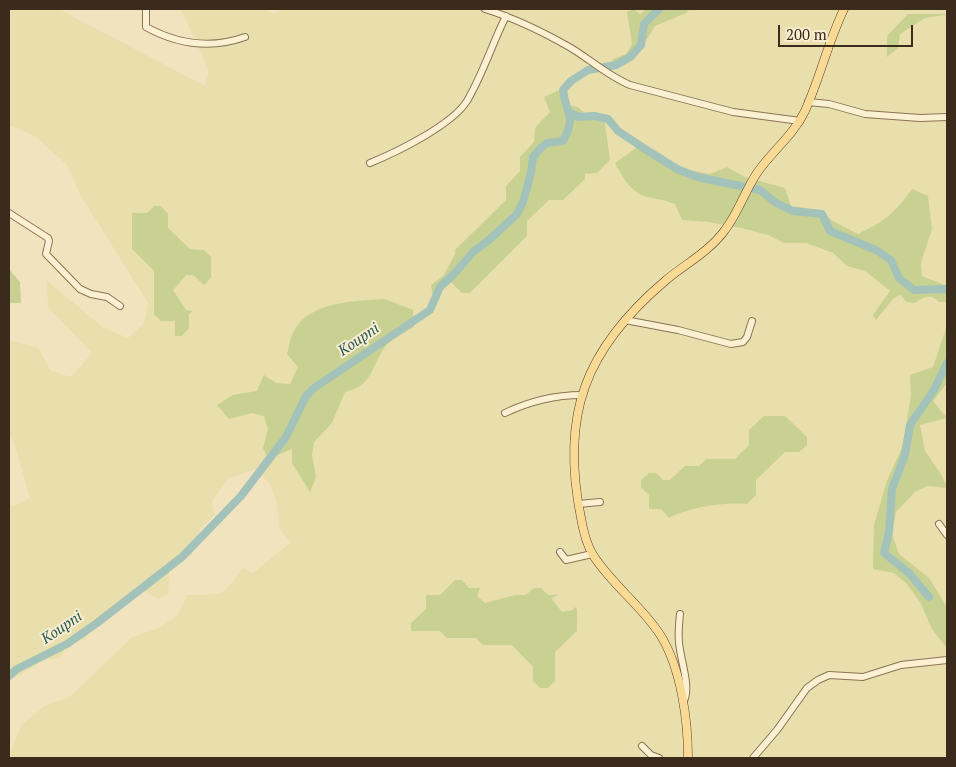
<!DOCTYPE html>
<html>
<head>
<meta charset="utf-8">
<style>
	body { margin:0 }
	#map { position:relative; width:956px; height:767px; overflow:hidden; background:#f2e3bf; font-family:"PT Serif",serif }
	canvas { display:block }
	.frame { position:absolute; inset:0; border:10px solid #3a2b1c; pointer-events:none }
	.scale { position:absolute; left:778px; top:25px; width:135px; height:22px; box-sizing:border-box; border:2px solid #3a2b1c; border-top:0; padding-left:6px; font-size:15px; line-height:18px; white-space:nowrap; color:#3a2b1c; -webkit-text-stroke:4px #f8edd0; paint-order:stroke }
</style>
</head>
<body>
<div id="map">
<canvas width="956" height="767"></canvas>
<div class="frame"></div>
<div class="scale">200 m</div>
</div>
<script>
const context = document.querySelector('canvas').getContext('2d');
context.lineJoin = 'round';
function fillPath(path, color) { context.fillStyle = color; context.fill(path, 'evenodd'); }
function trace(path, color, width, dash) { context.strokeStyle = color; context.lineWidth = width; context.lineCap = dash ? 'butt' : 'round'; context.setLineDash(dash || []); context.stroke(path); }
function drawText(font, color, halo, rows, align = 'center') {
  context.font = font + ' "PT Serif",serif'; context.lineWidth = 4; context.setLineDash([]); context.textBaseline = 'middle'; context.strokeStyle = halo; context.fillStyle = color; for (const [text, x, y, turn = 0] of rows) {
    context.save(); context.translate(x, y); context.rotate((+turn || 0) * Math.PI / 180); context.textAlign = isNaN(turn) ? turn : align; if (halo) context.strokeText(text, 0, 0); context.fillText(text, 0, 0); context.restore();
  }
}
fillPath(new Path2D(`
	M9,9h50l146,77 4,-15 -28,-62h82l11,5 9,-5h664v279l-2,-3 -23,-9 -1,-13 11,-34 -4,-33 -16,-6 -15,20 -19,14 -20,10 -25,-13 -13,-11 -30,-4 -5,-18 -40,-11 -18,-10 -17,7 -33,-7 -13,-10 -19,40 18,2 12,5 7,16 26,2 32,6 29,7 15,8h22l27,10 14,13 18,5 25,20 -14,29 18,-22 7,-3 14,8 9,-6 4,-1 8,3 3,3h8v456h-938l12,-33 24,-19 25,-9 62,-60 27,-9 19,-13 9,-20h17l20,-3 19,-24 10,5 38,-31 -11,-12 -4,-30 -7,-17 -14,-14 -27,10 -16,22 3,14 -15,14 -8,26 -20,5 -3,15 -1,19 -10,5 -15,-8 -48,36 -10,12 -18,5 -7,14 -17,2 -24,16 -10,4v-175l5,1 16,-8 -16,-56 -5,-7v-95l29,8 13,23 20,6 21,-24 -44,-46 -1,-26 57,47 24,10 16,-15 4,-20 -67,-107 -14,-31 -32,-29 -26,-11z`), '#e8dfac');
fillPath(new Path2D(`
	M633,9l7,5 6,-5h44l-4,4 -31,13 -21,34 -21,9v-10l13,-5 6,-10 -5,-32z
	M908,14h39v4l-2,-3 -20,3 -25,16 -2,14 -11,9v-21z
	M564,88l4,10 1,7 9,2 4,4 23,12 5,37 -13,13 -12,1v5l-22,21h-14l-22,21v15l-57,57h-8l-11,-11 -18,16 -2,-13 13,-10 11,-21v-4l51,-50v-14l14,-15v-14l14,-15 1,-14 15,-16 -6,-15z
	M636,148l28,9 13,10 33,7 17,-7 18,10 40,11 6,18 29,4 13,11 25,13c27,-13 37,-21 54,-45l16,7 4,33 -11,34 1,13 23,9 2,3v14h-8c-8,-9 -16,-5 -24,1l-9,-1 -5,-7 -7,3 -18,22 -3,-5 17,-24 -25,-20 -18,-5 -14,-13 -27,-10h-22l-16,-8 -27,-7 -33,-6 -26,-2 -7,-16c-10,-4 -18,-5 -28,-7 -16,-4 -25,-21 -32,-34z
	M154,206h7l7,8v14l22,21 14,1 7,7v21l-7,7 -11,-10h-7l-13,15 13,20 7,1 -4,3v14l-7,8h-7v-15h-14l-7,-7v-43l-22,-22v-36h15z
	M9,269l11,13 1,21h-12z
	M385,299l28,11 1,17c-9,5 -23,12 -29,20 -14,19 -12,39 -40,45l-13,31 -18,19 -2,13 4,22 -6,15 -18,-29v-14l-24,10 -5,-11 5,-19 -4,-13 -12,-3 -23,6 -12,-14 16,-10 24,-4 7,-16 12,8 14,1 8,-17 -11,-13c2,-7 3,-16 7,-23 16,-30 61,-30 91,-32z
	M947,325v58l-14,18 14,17 -27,7 5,26 17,25 5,12 -20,-2 -12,6 -19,20 -4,22 7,20 30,24 18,29v41l-15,-19 -12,-27 -13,-18 -13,-11 -21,-4 1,-44 13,-44 16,-36 8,-50 -1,-20 23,-8z
	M764,416h21l22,21v8l-8,7h-14l-29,28v15l-9,9c-23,-2 -58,3 -78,14l-8,-9h-12v-14l-8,-8v-7l8,-7h7l7,7h7l15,-14h14l7,-7h29l14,-14v-15z
	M455,580h7l7,8h11l-3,8 8,7 30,-8h11l8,-7h7l7,7h11l-8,3 11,14 11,-2 1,-3 3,2v22l-22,21v29l-7,7h-8l-7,-7v-14l-21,-22h-29l-7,-7h-29l-7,-7h-29v-8l15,-14v-14h14z`), '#c9d192');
trace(new Path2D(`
	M570,113l9,4 15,-1 14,3 10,12 27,18 32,20 20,8 63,13 16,13 17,8 29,3 8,17 46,19 15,10 8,18 15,12 33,-1
	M929,597l-20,-24 -25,-20 5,-21 3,-43 13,-34 5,-30 24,-35 13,-27
	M9,676l8,-7 50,-25 30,-21 85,-66 59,-61 45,-59 20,-41 8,-8 116,-78 10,-23 14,-13 19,-22 16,-12 28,-26 6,-12 8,-29 2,-16 9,-10 5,-4 16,-2c14,-25 3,-26 0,-51l8,-9 17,-11 28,-5 14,-8 11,-12 3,-21 15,-15`), '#a3c3ba', 8);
const minor = new Path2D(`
	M146,9v18c31,17 65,22 99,10
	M485,9c29,9 60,24 86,39 20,12 37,28 59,37l103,27 67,9
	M808,102l21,2 36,10 55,4 27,-1
	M370,163c27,-11 82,-38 97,-62 16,-27 25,-57 39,-85
	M9,213l39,25 1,3 -3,13 34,35 11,5 16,3 13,9
	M625,320l53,10 53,14 12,-2 4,-5 5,-16
	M505,413c25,-12 50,-18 77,-18
	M578,504l22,-2
	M939,524l8,11
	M560,552l6,8 26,-6
	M680,614c-1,9 -2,19 -1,28 1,17 12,44 5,59
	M642,746l9,9 8,3
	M753,758l24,-28 30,-42 11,-8 11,-5 34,2 38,-12 46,-5`);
const major = new Path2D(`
	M688,758c0,-38 -7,-89 -27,-122 -19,-30 -49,-51 -68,-81 -6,-10 -10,-25 -12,-37 -21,-103 4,-169 84,-237 20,-17 44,-29 60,-51 13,-17 20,-39 32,-57 15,-22 36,-37 48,-62 15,-33 23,-69 39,-102`);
trace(minor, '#8c7356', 8);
trace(major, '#59412b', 9);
trace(minor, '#fcf0d3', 6);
trace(major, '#f8da94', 8);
drawText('italic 15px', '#2a5b59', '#f8edd0', [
	["Koupni",359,340,-34],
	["Koupni",62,628,-34]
]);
</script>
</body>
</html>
